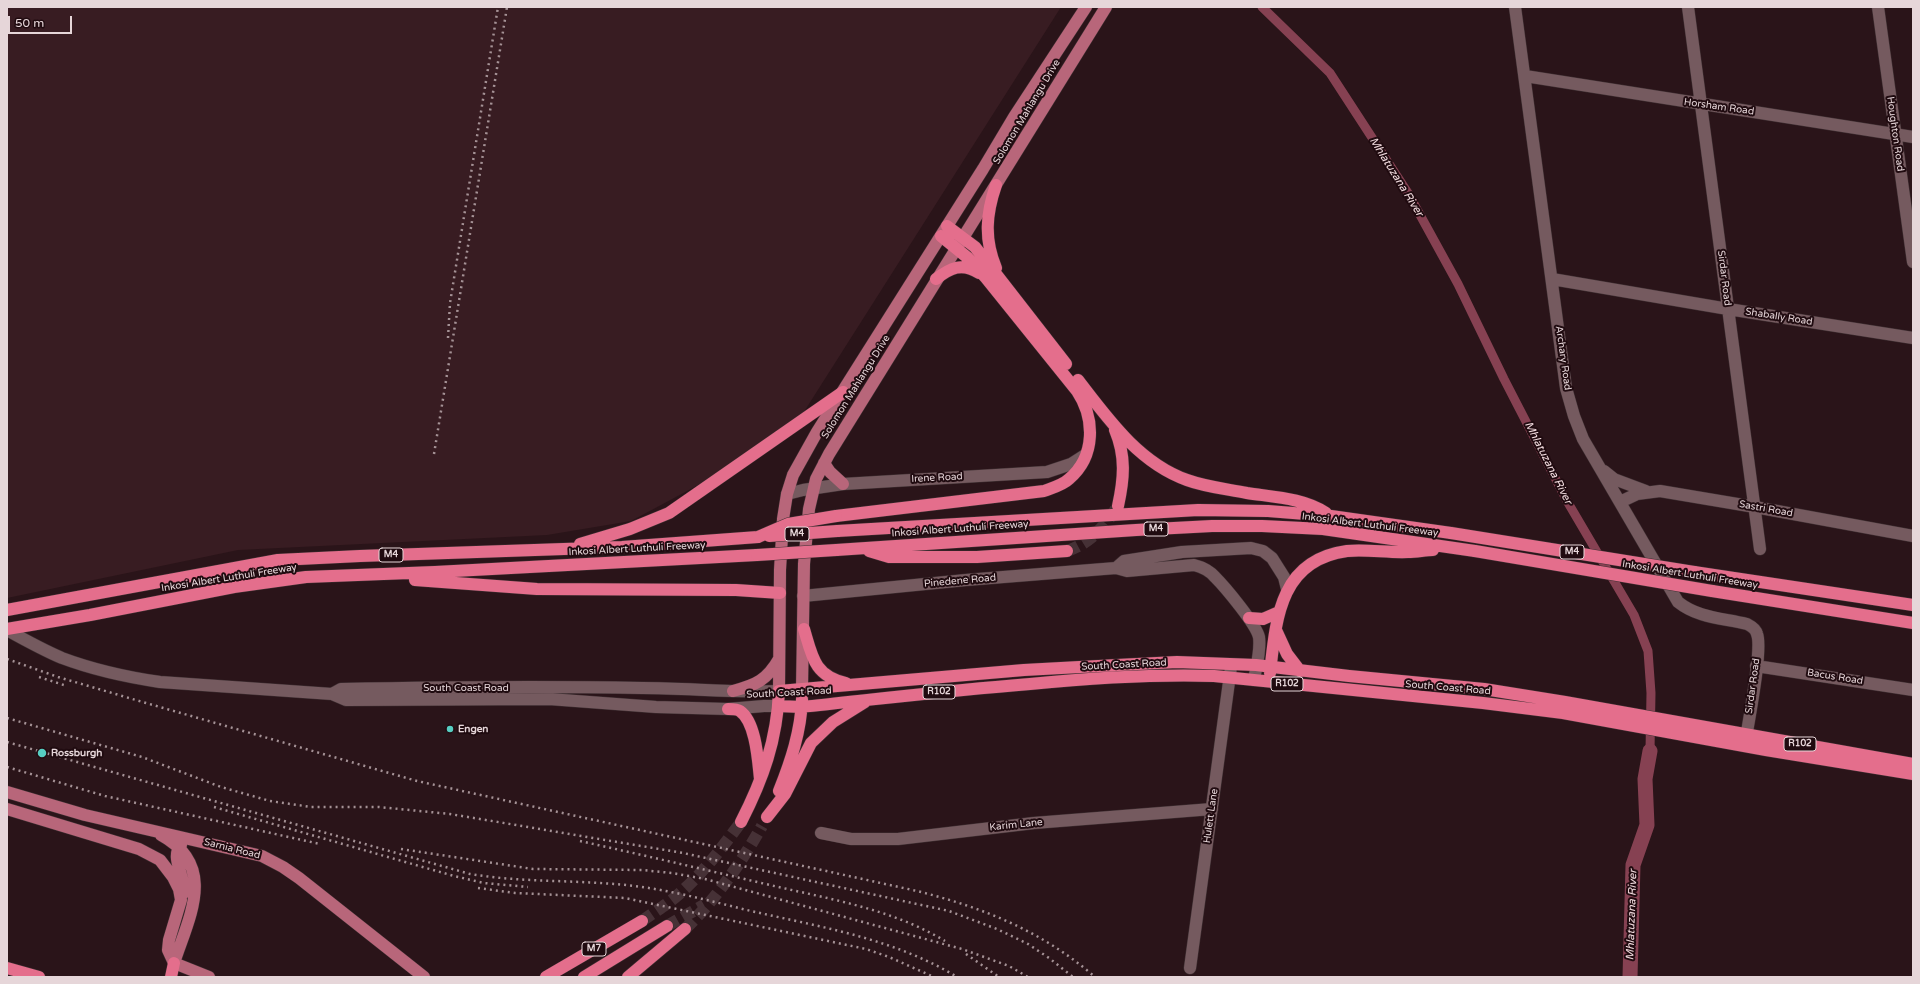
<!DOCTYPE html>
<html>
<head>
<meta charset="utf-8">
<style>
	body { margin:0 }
	#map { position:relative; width:1920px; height:984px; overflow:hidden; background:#2a1419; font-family:"Varela Round",sans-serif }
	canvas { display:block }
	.frame { position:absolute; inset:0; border:8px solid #e6d6d9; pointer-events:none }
	.scale { position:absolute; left:8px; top:16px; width:64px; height:18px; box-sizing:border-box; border:2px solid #e6d6d9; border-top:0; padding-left:5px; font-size:12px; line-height:14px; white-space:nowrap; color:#e6d6d9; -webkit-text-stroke:3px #200b10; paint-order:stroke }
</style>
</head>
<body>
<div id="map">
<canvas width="1920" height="984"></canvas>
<div class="frame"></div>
<div class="scale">50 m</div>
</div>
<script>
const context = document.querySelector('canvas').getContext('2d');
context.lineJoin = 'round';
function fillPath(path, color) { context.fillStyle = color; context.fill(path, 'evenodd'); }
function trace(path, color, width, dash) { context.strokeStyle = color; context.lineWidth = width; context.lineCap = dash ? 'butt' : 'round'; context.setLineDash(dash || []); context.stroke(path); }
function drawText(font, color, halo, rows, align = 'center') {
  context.font = font + ' "Varela Round",sans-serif'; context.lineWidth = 4; context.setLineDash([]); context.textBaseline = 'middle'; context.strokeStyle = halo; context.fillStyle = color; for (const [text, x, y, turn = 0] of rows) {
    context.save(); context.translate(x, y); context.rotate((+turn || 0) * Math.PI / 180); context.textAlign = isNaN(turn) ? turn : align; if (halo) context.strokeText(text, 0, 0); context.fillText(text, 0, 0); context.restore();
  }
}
fillPath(new Path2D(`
	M7,7h1054l-273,430 -157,84 -84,14 -309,15 -231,48z`), '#381c22');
trace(new Path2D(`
	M1262,7l68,66 78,120 50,91 46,95 63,122 67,114 14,36 3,42 -1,58`), '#864152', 9);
trace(new Path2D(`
	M1630,977l3,-112 14,-40 -2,-46 5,-28`), '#864152', 15);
trace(new Path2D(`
	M1067,551c23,-8 36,-23 49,-42
	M642,921c12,-9 26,-17 37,-27 24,-21 43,-46 62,-72
	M667,926l37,-21
	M685,929c31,-30 56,-66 77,-103`), '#463136', 12, [12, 6]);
const minor = new Path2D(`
	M1515,7l51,381 8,28 9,23 95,163c20,16 44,16 69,22 4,2 9,5 10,10 6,15 -9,90 -12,110
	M1688,7l72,542
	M1878,7l35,255
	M1525,76l388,61
	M1552,279l176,30 185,29
	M1604,471l10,8 32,12
	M787,494l16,-4 40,-6 204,-12 24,-8 14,-9
	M1620,502l17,-8 23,-3 95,16 158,29
	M1116,568l8,-7 58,-9 69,-4 12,3 9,7 12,19 3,12
	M803,596l163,-16 150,-12 11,3 67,-6c8,2 15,5 21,12 10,10 41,47 44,60 2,14 -3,30 -5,43
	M7,630c18,10 36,20 55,28 32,12 64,19 98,24l172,12 14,6 203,-1 107,8 72,2 36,-3h14
	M1756,666l157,24
	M332,694l9,-5c100,-2 201,-3 301,-1 46,0 91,5 137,3
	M821,833l30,6h47l136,-16 178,-14
	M1190,968l41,-301`);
const major = new Path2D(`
	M824,463l6,9 13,12
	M802,689l2,-125 5,-55 7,-30 13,-25 277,-447
	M733,691c23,-6 34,-11 46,-32
	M779,691l1,-121 3,-51 4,-25 6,-19 24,-43 166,-263 31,-52 72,-110
	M7,792l78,23 177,41 21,11 16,11 125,99
	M7,809l132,40 21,11 13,17 6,12 2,11 -12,40 -1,10 6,13 35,14
	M161,835c57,31 28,82 13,128
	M181,845c-12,13 6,32 2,49`);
const highway = new Path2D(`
	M947,226l28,21 91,117
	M996,268c-12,-29 -10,-54 0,-83
	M936,279c14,-11 26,-17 43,-6
	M1078,380c30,39 61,83 109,100 19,7 40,9 60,13 26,4 57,5 79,20
	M1115,430c11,26 9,49 3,76
	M836,516l208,-25c8,-3 19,-6 25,-12 27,-23 26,-61 8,-88l-91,-113 -18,-20 -27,-22
	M837,531l361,-21 70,1 63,5 120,17
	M580,544l50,-15 39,-16 174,-121
	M836,550l300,-20 76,-4h50l61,3 152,22
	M869,551l20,6h88l90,-6
	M1694,572l219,33
	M415,580l122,9 199,1 44,3
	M1712,591l201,32
	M7,610l271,-50 82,-4 262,-9 136,-10
	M1249,618l14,1 16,-7
	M7,629l83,-14 144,-28 72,-10 129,-5 322,-17
	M804,629c8,27 10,47 42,54
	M1276,630l11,24 13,17
	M1270,673c6,-55 10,-113 77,-122 20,-2 41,2 61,1 9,0 17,-2 25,-2
	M778,706l23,1c77,-8 153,-17 229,-23 62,-6 122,-10 184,-8l269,27 80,10 203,37 147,24
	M728,709c4,0 9,0 12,2 16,11 18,50 20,68
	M779,791c12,-30 22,-60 23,-92
	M767,817l18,-23 26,-51 22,-21 32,-20
	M741,822c22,-43 36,-82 38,-131l245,-21 93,-5 60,-3 79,3 93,11 135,13 81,13 348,62
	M7,968l32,9
	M171,977l3,-14
	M546,977l96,-56
	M584,977l83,-51
	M628,977l57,-48`);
trace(minor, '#403134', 13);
trace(major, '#403134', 13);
trace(highway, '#403134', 13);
trace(minor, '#755a5f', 12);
trace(major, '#b8667a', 12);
trace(highway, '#e46e8c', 12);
trace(new Path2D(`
	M448,338l2,-35 48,-296
	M434,454l73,-447
	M7,659l51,18 88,26 271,78 500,110c67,17 125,40 178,86
	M39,677l28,9
	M7,718l135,39 79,30 49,14 41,6h68l71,7 233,39 266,58 48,18 31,15 21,14 24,19
	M7,742l463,132c48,8 96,6 144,10 46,3 92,16 137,27 70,16 144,28 206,66
	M7,767l98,29 215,48
	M214,807l240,69 30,7 44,4
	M580,841c63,14 126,29 190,44 59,14 122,24 175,56
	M401,849l132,20 109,1 30,3 33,6 257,70 47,17 19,11
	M478,888l37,5 110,5 241,51 23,8 45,20
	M966,954l33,23`), '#a59296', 2.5, [2, 4]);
const highwayBridge = new Path2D(`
	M1451,533l243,39
	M769,536l68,-5
	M758,537l30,-13 48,-8
	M1475,551l237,40
	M757,555l79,-5`);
trace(highwayBridge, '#403134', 13, []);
trace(highwayBridge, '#e46e8c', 12);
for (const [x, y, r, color] of [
	[450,729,4,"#57cec2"],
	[42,753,5,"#57cec2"]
]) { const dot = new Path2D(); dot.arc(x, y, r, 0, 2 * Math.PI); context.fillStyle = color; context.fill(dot); trace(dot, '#200b10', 1.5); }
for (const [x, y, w] of [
	[1156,529,24],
	[797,534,24],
	[1572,552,24],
	[391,555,24],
	[1287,684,32],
	[939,692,32],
	[1800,744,32],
	[594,949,24]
]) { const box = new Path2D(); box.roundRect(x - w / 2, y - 7, w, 14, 3); context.fillStyle = '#200b10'; context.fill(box); trace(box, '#e6d6d9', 1); }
drawText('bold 9px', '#e6d6d9', null, [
	["M4",1156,529],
	["M4",797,534],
	["M4",1572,552],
	["M4",391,555],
	["R102",1287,684],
	["R102",939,692],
	["R102",1800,744],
	["M7",594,949]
]);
drawText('10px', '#e6d6d9', '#200b10', [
	["Horsham Road",1719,107,8],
	["Solomon Mahlangu Drive",1027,112,-59],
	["Houghton Road",1895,134,82],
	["Sirdar Road",1724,278,83],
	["Shabally Road",1779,317,9],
	["Archary Road",1563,358,82],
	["Solomon Mahlangu Drive",856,387,-58],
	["Irene Road",937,478,-3],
	["Sastri Road",1766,509,10],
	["Inkosi Albert Luthuli Freeway",1370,525,7],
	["Inkosi Albert Luthuli Freeway",960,529,-4],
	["Inkosi Albert Luthuli Freeway",637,549,-3],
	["Inkosi Albert Luthuli Freeway",1690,575,9],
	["Inkosi Albert Luthuli Freeway",229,578,-9],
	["Pinedene Road",960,581,-5],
	["South Coast Road",1124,665,-3],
	["Bacus Road",1835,677,9],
	["Sirdar Road",1753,686,-82],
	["South Coast Road",466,688],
	["South Coast Road",1448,688,5],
	["South Coast Road",789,693,-3],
	["Hulett Lane",1211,816,-82],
	["Karim Lane",1016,825,-6],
	["Sarnia Road",232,849,14]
]);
drawText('bold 10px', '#e6d6d9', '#200b10', [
	["Engen",458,729],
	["Rossburgh",51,753]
], 'left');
drawText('italic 11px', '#f1dbde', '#200b10', [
	["Mhlatuzana River",1396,177,58],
	["Mhlatuzana River",1548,463,63],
	["Mhlatuzana River",1632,915,-88]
]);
</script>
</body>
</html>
